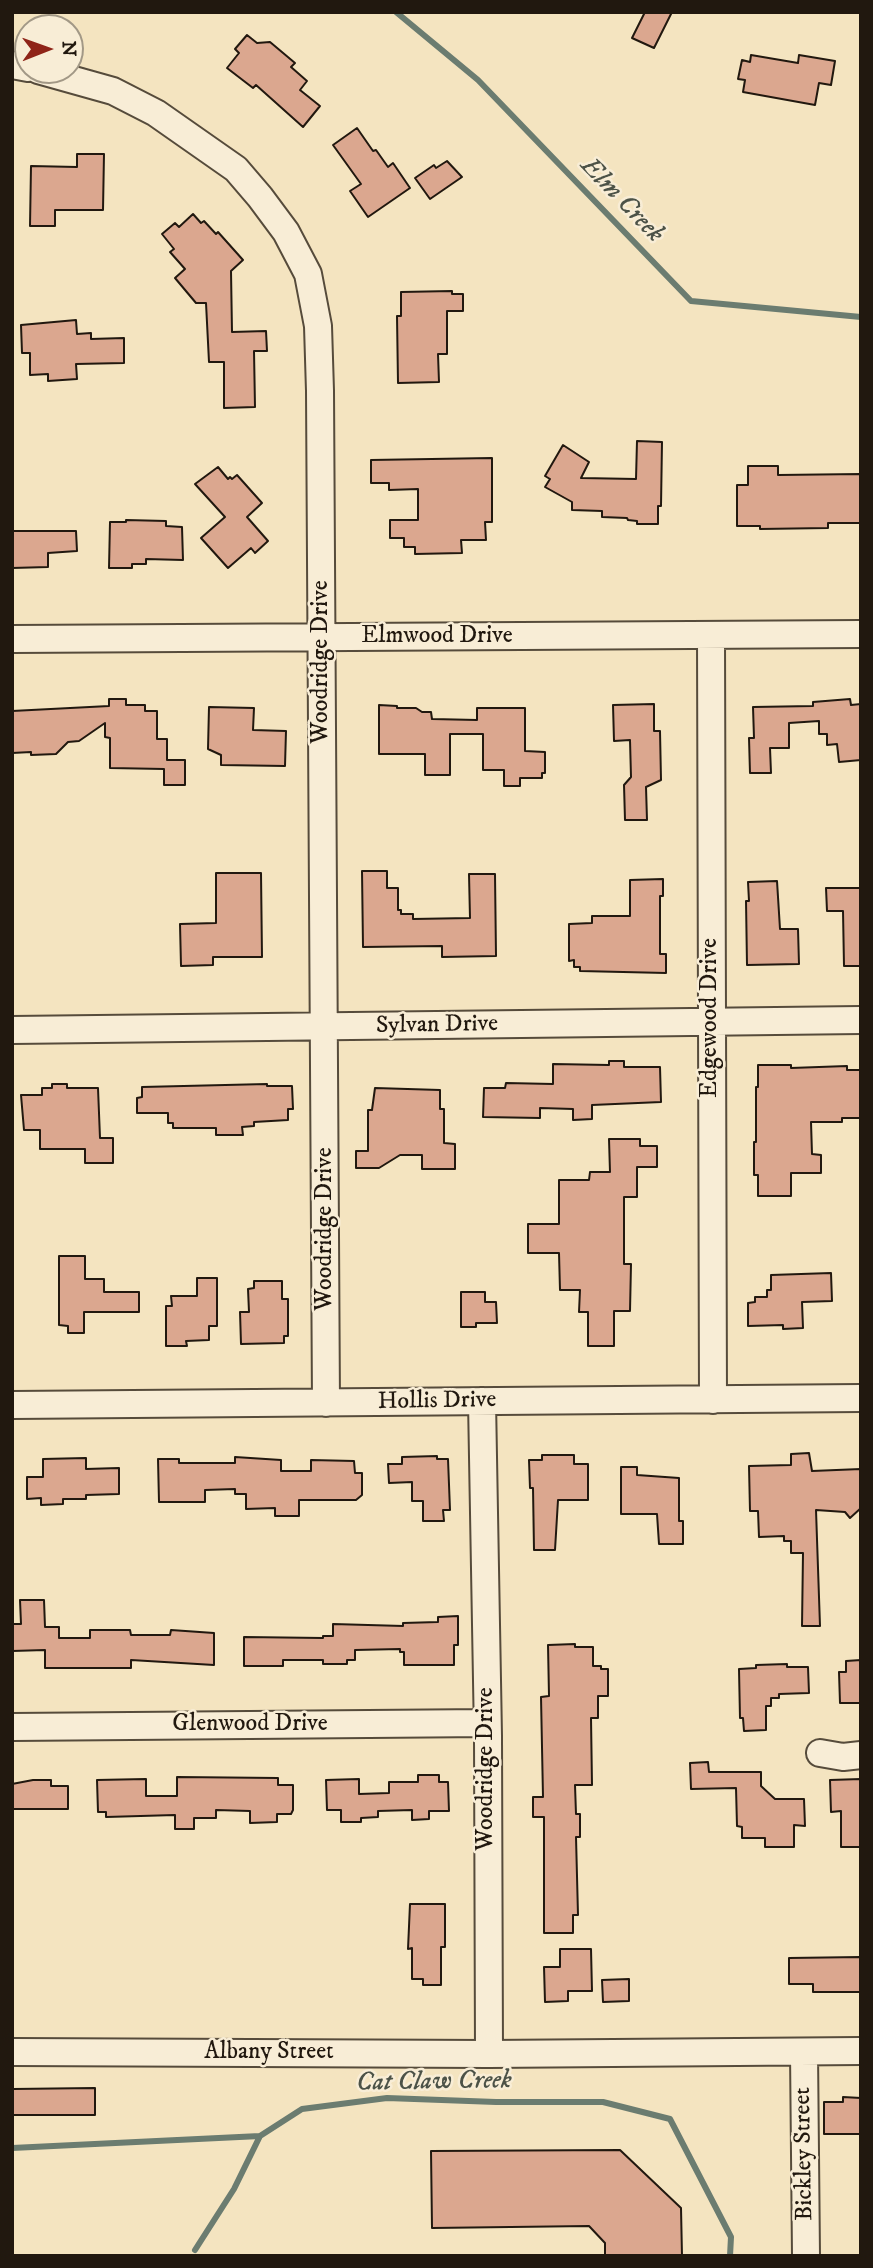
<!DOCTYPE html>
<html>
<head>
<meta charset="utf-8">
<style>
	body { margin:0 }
	#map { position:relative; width:873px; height:2268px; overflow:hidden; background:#f4e4c0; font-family:"IM FELL DW Pica",serif }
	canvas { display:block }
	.frame { position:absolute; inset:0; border:14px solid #21180f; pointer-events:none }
	.north { position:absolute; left:14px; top:14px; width:70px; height:70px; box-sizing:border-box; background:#f8edd6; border:2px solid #a29886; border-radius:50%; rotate:89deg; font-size:19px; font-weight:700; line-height:28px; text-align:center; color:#21180f }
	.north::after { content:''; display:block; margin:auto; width:24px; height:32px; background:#8f2418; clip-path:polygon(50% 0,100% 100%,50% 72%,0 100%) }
</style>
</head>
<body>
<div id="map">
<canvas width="873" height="2268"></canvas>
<div class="frame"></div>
<div class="north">N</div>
</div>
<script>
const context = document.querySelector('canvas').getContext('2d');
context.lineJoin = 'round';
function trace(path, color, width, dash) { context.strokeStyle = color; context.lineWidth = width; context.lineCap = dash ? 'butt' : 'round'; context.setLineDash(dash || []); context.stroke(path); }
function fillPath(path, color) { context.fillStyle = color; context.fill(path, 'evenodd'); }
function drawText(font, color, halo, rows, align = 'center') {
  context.font = font + ' "IM FELL DW Pica",serif'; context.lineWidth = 5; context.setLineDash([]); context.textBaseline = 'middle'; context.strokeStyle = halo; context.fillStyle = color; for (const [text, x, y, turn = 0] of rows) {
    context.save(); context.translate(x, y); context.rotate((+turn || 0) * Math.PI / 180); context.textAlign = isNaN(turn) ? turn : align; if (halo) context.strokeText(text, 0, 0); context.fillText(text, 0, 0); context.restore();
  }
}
trace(new Path2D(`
	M396,12l82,68 213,221 170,16
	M12,2148l248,-12 42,-27 85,-11 109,4h107l67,17 61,118 -1,19
	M195,2250l39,-61 26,-53`), '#6b7c70', 6);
const building = new Path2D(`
	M645,12h27l-18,36 -22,-10z
	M247,35l10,8 13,-1 25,21 -4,4 16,14 -7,9 20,16 -17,21 -47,-42 -3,3 -26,-20 12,-15 -4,-4z
	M751,55l47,8 1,-8 36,6 -4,24 -12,-2 -4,22 -72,-13 2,-12 -7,-1 4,-19 8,2z
	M357,128l16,23 3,-1 12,17 5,-4 17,25 -42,29 -18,-26 11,-7 -28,-39z
	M77,154h27l-1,56h-48v16h-25l1,-60 46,1z
	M447,161l15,16 -32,22 -15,-21 19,-13 2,3z
	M193,214l8,9 3,-2 12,13 2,-2 25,28 -12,11 1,61 34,-1 1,20h-13l1,56 -31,1v-46h-15l-3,-59h-10l-21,-25 10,-9 -15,-17 4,-3 -12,-15 13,-11 4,4z
	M452,291v3h11v17h-16v43h-9l1,28 -41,1 -1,-67h4v-24z
	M76,320l1,14 14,-1v6l33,-1v25l-48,1 1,15 -29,2v-7l-18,1v-22h-8l-1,-28z
	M637,441l25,1 -1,64h-3v18h-21v-3l-9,-1 -1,-2 -25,-1v-6l-30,-1v-8l-27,-15 5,-8 -5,-3 18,-31 26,17 -8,16 55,1z
	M492,458v64h-7l1,18h-25l1,13 -47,1v-7h-11v-9h-14v-18h28v-31l-29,1v-7h-18v-23z
	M748,466h30v9l83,-1v49h-33v5l-68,1v-3h-23v-41h11z
	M218,467l10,12 2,-2 2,2 5,-4 25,28 -15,14 21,24 -13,12 -4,-5 -23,20 -27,-30 24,-21 -30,-33z
	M126,520l40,1v5l16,1 1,33 -37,-1v5h-14v4h-23l1,-46h16z
	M12,531h64l1,20 -29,2v14l-36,1z
	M109,699h17v6h19v6h12v28h10v21h18v25h-21v-16l-54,-1v-30l-5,-1v-14l-26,18 -11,1 -12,12 -25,1v-3l-19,1v-42l97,-5z
	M850,699l1,6 10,-1v56l-22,2 -2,-18 -10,1v-11h-8v-13l-30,2v25h-19l1,25h-21l-1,-35h5l-1,-31 60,-1v-4z
	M654,704v27h6l1,49 -15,7 1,33h-22l-1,-35 7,-8 -1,-37 -16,1 -1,-36z
	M379,705l18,1v2h19l6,4h9l1,7 45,1v-12h48v43l20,1v21h-3v5h-22v8h-16v-16h-21v-36h-33v41h-25v-21h-46z
	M209,707l45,1 -1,22 33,1 -1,35 -64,-1v-10l-13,-6z
	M362,871h25v17h11v22h3v4h12v5l57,-1 -1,-44h26l1,82 -54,1v-11l-79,1z
	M216,873h45l1,84h-49v8l-32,1 -1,-42 36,-1z
	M663,879v17h-3v58h6v19l-86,-2v-4h-6v-7l-5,1v-37l23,-1v-7h38v-36z
	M777,881l3,48h18l1,35 -52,1 -1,-64h3l-1,-19z
	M826,888h35v78h-17l-1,-55h-16z
	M609,1061h15v6h36l1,35 -69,3v14l-19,1v-11l-33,-1v10l-57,-1 1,-29h21l1,-5 47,1v-20l56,1z
	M758,1065h33v3l56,-2v4h14l-1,48h-18v4h-31l1,32 9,1v18h-30v23h-33v-21h-4v-33h2v-55h2z
	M52,1084h15v4h31l2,50h13v25h-28v-14h-45v-19h-16l-3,-35h21v-7h10z
	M267,1084v2h25l1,23h-5v11l-34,2v4l-12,1 1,8h-27v-7h-43v-5h-5v-10h-31v-15l5,-1v-10z
	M375,1088l65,2v19h4v34l11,1v25h-33v-14h-22l-21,13h-23v-17h12v-41h4z
	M609,1139h31v7h17v21h-20v30h-13v67h7l-1,47h-16v35h-26v-34h-9l1,-22h-20l-1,-37h-31v-29h31v-44h30l1,-8h20z
	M59,1256h26v23h19v13h35v20h-55v21h-16v-7l-9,-1z
	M831,1273l1,28 -30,1 1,26 -20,1v-4l-35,1v-23l7,-1v-5h12v-7h4v-15z
	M197,1278h20v48h-8v14l-23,1 1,5h-21v-40h6l-1,-10h26z
	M254,1281h28v18h6v37h-4v7l-43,1 -1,-32h9l-1,-23 6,-1z
	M461,1292h24v10h11l1,21h-21v4h-15z
	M809,1453l3,18 49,-2v39l-11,10 -5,-6 -29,-2 4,116h-18l1,-73h-12v-12h-7v-5l-25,1 -1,-26h-8l-1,-45 42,-1v-11z
	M542,1455h32v9h14v36h-30l-3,50h-21l-1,-62h-3l-1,-28h13z
	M437,1456v3h11l2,51h-7l1,11h-21v-20h-11v-19l-23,1 -1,-19h14v-7z
	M235,1457l46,3v11h30v-11l43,1 1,12h7v22l-6,5h-57v16h-24v-8l-29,1v-15h-11v-5l-30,1v12h-46l-1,-43h21v4h56z
	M86,1458v11l33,-1v26l-33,1v4h-23v5l-22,1v-7l-14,1v-22h16v-18z
	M621,1467h16v8l42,3v43h4v23h-24l-2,-30h-36z
	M20,1600h24l1,27h14v11h31v-8h40l1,5h39l1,-5 43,3v32l-83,-5v8h-86v-18l-33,1v-27h9z
	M458,1616v29h-4v20h-50v-13h-4v-3l-45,1v10h-8v4h-24v-4h-40v6h-39v-29l79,1v-2h10v-12l70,2v-3l35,-1v-5z
	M575,1644v3h18v19h8v3h7v27h-10v22h-7l1,67h-17l1,29h4v23h-4l2,78h-5v18h-29v-116h-11v-20h10l-2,-100 8,-1 -1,-51z
	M861,1660v43h-21l-1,-31h7v-11z
	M787,1664v3h21l1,26 -30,1v4h-8v8h-5v24l-22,1 -1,-13h-3l-1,-49 17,-1v-3z
	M708,1762l1,10h52v14l14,13h29l1,27 -11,-1v22h-29v-9h-23v-11l-5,-1 -1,-38 -45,1 -1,-26z
	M418,1775h21v7h9l1,29h-20v8l-17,1v-10l-34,1v6l-17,1v4h-20v-12h-14l-1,-30 33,-1v15l30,-1v-11h29z
	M177,1777l101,1v7h15v25l-2,4h-14v8l-27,1v-12l-34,-1v8h-22v11h-19v-14l-69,2v-5h-8l-1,-32 49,-1v17h31z
	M861,1779v68h-20v-36l-10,1 -1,-32z
	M33,1780h18v6h17v23h-56v-25z
	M410,1904h35v43h-4v38h-18v-6h-11v-31l-4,1z
	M560,1949h31l1,42h-24v10l-23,1 -1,-35h16z
	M861,1957v35h-48v-8h-24v-26z
	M629,1979v22l-26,1 -1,-22z
	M95,2088v27h-82v-26z
	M843,2097l18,1v36h-37v-32h19z
	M620,2150l61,58 1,48h-77v-13l-16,-17 -157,2 -1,-77z`);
fillPath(building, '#dba78f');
trace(building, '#21180f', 2);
const minor = new Path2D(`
	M12,65l16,3
	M38,70l75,21 43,22 80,56 24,28 26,35 22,42 10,52 2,65 6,1012
	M711,635l2,765
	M12,639l849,-5
	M12,1030l849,-10
	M482,1401l6,335 1,318
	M12,1405l849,-7
	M12,1727l475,-4
	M820,1753l23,4 18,-2
	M12,2052l477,2 372,-3
	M804,2052l2,204`);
trace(minor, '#564b3b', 30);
trace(minor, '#f8edd6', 26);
drawText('24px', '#21180f', '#f8edd6', [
	["Elmwood Drive",437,637],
	["Woodridge Drive",322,662,-90],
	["Edgewood Drive",711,1018,-90],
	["Sylvan Drive",437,1026,-1],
	["Woodridge Drive",326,1229,-90],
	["Hollis Drive",437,1402,-1],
	["Glenwood Drive",250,1725],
	["Woodridge Drive",487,1769,-90],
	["Albany Street",269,2053],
	["Bickley Street",805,2154,-91]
]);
drawText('italic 26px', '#4c5247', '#f8edd6', [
	["Elm Creek",621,201,46],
	["Cat Claw Creek",434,2083,-1]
]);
</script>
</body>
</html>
